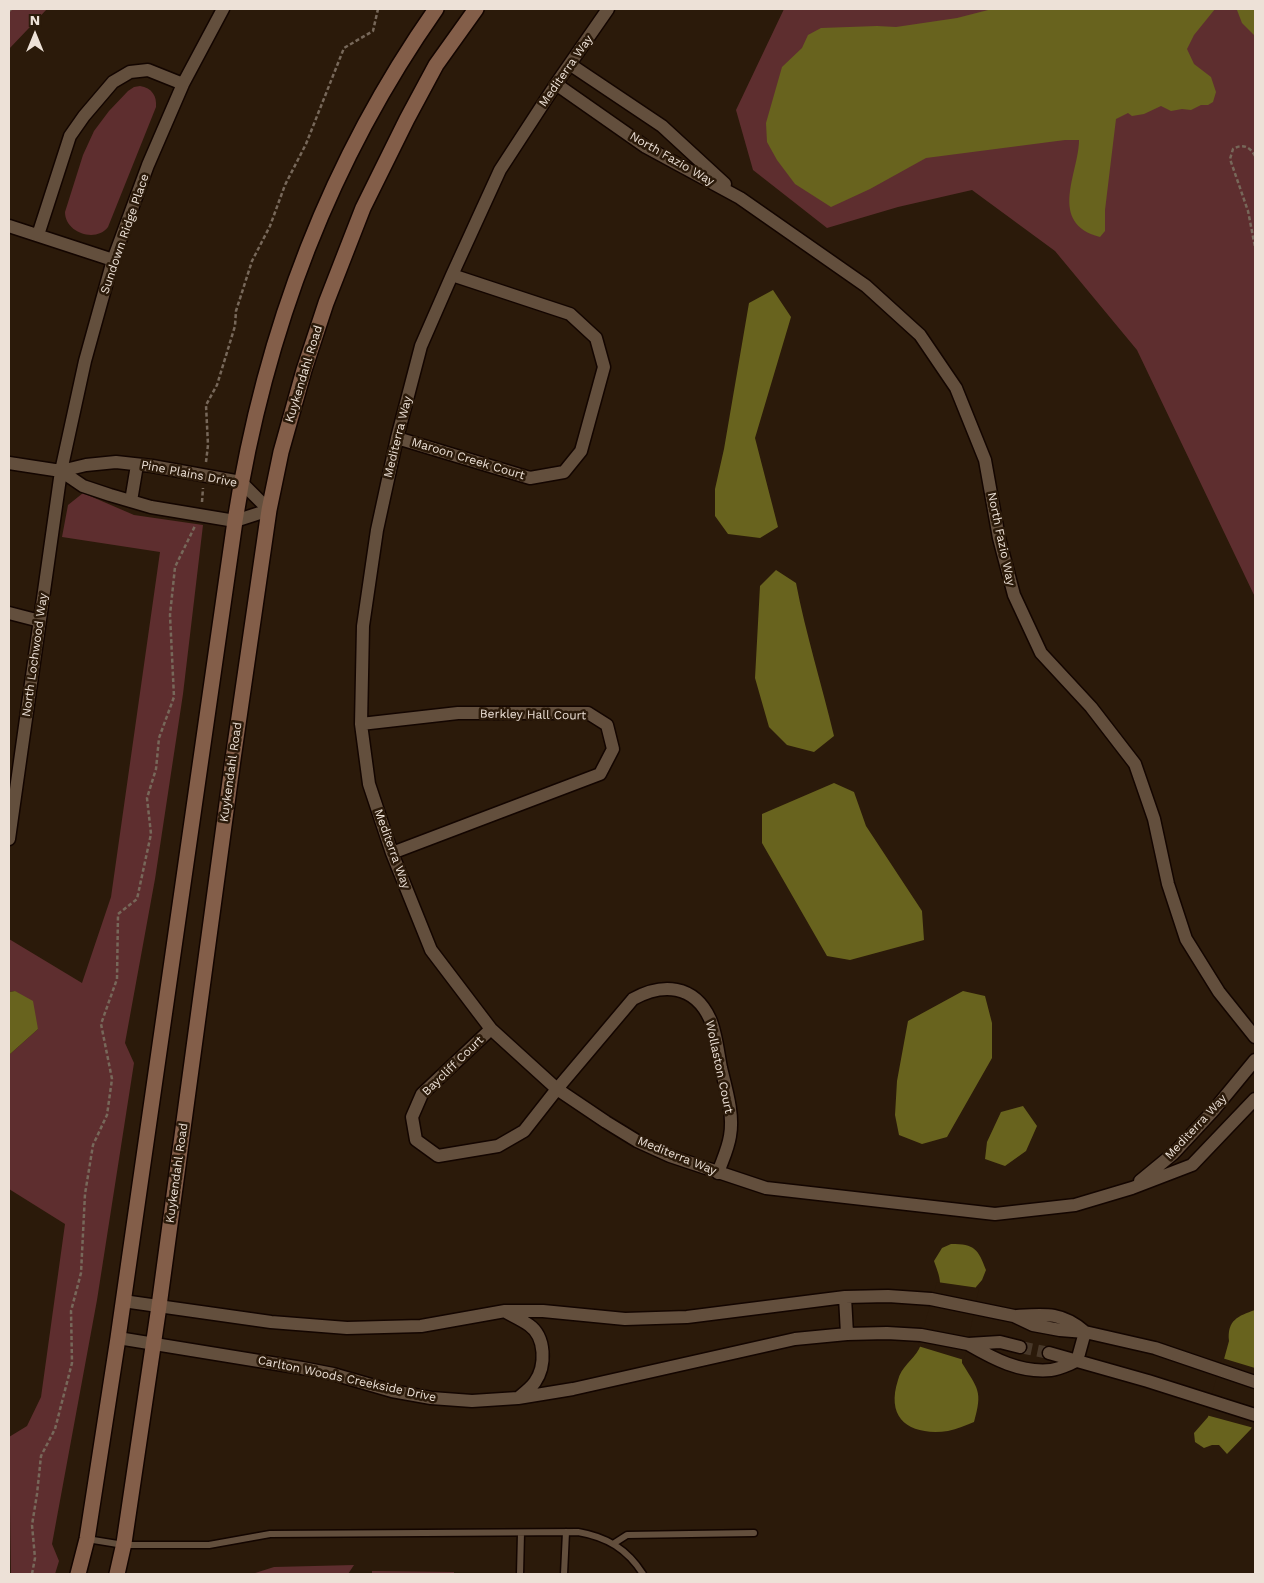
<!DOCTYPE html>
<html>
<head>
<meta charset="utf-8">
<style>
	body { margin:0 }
	#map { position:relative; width:1264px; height:1583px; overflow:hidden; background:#2b1a0a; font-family:"Work Sans",sans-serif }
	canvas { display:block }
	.frame { position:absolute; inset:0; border:10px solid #ede1d7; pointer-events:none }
	.north { position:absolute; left:10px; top:10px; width:50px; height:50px; -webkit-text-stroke:4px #2b1a0a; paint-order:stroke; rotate:0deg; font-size:14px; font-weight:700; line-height:20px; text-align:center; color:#ede1d7 }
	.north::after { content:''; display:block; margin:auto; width:18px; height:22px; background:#ede1d7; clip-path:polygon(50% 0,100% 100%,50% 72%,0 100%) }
</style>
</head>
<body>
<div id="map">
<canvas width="1264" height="1583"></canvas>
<div class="frame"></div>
<div class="north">N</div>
</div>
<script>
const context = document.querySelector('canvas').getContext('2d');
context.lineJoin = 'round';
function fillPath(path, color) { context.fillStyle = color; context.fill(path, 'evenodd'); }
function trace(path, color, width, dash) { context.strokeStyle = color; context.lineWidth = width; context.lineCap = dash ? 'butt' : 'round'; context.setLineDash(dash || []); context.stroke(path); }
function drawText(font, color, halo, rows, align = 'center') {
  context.font = font + ' "Work Sans",sans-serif'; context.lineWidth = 5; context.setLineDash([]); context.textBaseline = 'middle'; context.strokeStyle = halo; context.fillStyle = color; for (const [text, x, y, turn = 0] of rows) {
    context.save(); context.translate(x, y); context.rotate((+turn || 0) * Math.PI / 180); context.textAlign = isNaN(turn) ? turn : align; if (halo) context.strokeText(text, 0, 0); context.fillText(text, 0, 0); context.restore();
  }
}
fillPath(new Path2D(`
	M9,9h38l-38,40z
	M784,9h471v588l-118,-247 -82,-99 -83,-61 -74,17 -71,21 -74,-58 -17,-60z
	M140,86c12,2 17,10 16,21l-48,120c-12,16 -43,6 -43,-15l18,-57 11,-24 15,-20 19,-20 6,-4z
	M83,493l51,22 69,10 -20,169 -28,185 -30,164 9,20 -37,237 -45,244 7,17 -4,13h-44l-2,-137 18,-11 14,-29 24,-173 -56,-35v-134l29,-26 -23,-38 -6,1v-53l73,44 29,-86 49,-345 -98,-15 6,-32z
	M354,1565l-6,9h-96l22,-7z
	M372,1571l82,1v2h-82z`), '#5e2e2f');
fillPath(new Path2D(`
	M992,9h223l-21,26 -7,14 7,15 17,13 5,15 -3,10 -5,3h-7l-10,5 -9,-1 -11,2 -10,-5 -17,8 -12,2 -4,-3 -12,6 -11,91v21l-5,6c-53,-14 -21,-64 -21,-97h-14l-139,18 -56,31 -39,18 -36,-23 -18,-24 -10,-18 -1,-19 16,-56 20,-19 6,-13 13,-7 56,-2 19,1 61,-9z
	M1234,9h21v27l-13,-13 -5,-13z
	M773,290l18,27 -36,121 23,89 -18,11 -32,-4 -13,-18v-27l9,-40 25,-146z
	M776,570l20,13c10,52 26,102 38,153l-20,16 -27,-7 -18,-18 -14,-49 5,-92z
	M834,783l20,9 12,34 56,85 2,29 -74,20 -23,-4 -65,-113v-29z
	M15,991l18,10 5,28 -29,26v-63z
	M963,991l22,5 7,27v35l-45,79 -25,7 -23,-9 -4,-20 2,-34 11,-60z
	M1023,1106l14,20 -11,25 -21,15 -20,-7 2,-17 14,-30z
	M951,1244c24,0 27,5 35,26l-4,10 -6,7 -14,73v3c16,26 21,28 12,59 -8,3 -17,7 -26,9 -37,5 -63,-11 -50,-51 3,-13 15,-20 21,-31 4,-7 20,-59 21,-66 0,-7 -4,-16 -6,-22l8,-13z
	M1255,1310v110l-4,9 -24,25 -8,-9h-7l-8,3 -9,-6 -1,-9 14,-16 21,-76c-2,-21 9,-25 26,-31z`), '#68631e');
fillPath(new Path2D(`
	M937,1282l42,6 -15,72 -46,-14z
	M1222,1358l33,10v58l-1,2 -48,-13z`), '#2b1a0a');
trace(new Path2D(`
	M1020,1347l29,6`), '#483829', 12, [12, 6]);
const service = new Path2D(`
	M87,1539l37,6h85l61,-11 308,-2c29,5 49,17 65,42
	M613,1544l14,-9 127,-2
	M520,1574l1,-41
	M564,1574l2,-42`);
const minor = new Path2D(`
	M608,9l-52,75 -56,86 -48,105 -31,71 -24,92 -20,92 -14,96 -2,98 8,60 23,69 39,97 60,79 66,60 49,33 31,19 33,15 96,32 229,26 80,-9 57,-17 60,-23 63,-66
	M571,65l91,61 63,58
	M556,84l90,63 94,51 126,88 54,49 36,53 29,72 14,78 15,57 27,58 50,54 44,57 19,55 14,65 18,55 33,53 36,45
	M9,226l104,34
	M38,235l32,-99 14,-20 29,-34 17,-10 18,-2 35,14
	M397,438l133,40 34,-6 17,-21 23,-84 -8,-29 -26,-24 -118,-39
	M9,463l52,8 25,-6 30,-3 36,4 89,16 28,28 -34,11 -84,-14 -41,-12 -27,-9 -22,-15
	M131,501l6,-36
	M9,613l31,8
	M361,724l97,-11h130l19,12 6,24 -13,25 -208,79
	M9,839l52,-368 24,-110 28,-101 35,-95 35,-81 40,-75
	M491,1029l-69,65 -10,23 4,23 22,16 60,-10 26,-15 33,-42 76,-90c29,-16 61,-15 77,20 6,13 8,34 11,49 5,21 13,46 9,68 -2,13 -8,25 -12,37
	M1140,1181l34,-28 39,-42 42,-51
	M845,1297l2,37
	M123,1301l148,21 76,6 74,-2 84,-15h38l82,8 62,-2 158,-20 43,-1 43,3 83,17 19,9 27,5 25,2 70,16 100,34
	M506,1312c7,4 16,8 23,13 17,12 17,41 6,57 -4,6 -11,11 -17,16
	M1017,1316c28,-2 45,-4 68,16
	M118,1338l184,30 31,6 59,17 39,7 41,3 46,-3 55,-9 222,-50 52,-5 40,-1 34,2 47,9 32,-2 20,5
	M968,1344c26,15 52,29 83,26 9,-1 18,-6 26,-9
	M1049,1353l99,28 107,34
	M1077,1361l8,-29`);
const secondary = new Path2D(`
	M78,1574l9,-35 31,-201 117,-817c29,-186 93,-358 201,-512
	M117,1574l7,-31 35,-237 74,-547 36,-249 12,-58 23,-82 22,-67 37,-95 44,-89 29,-54 40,-56`);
trace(service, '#130500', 9);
trace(minor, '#130500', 15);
trace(secondary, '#130500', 18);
trace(new Path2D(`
	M9,11l2,-2
	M1255,156c-5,-9 -12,-13 -22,-7l-3,10 18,52 7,36
	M206,462l2,-17 -2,-40 11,-20 18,-59 1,-15 16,-50 18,-35 15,-41 21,-41 38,-96 29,-17 5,-22
	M202,502l1,-14
	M32,1574l3,-16 -3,-33 5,-31 4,-38 14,-27 17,-66 -1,-52 10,-38 4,-79 8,-49 14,-30 5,-36 -11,-55 16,-45 1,-65 19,-15 14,-65 -4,-36 9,-29 3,-31 15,-41 -4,-82 5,-48 20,-41`), '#77685a', 2.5, [4, 2.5]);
trace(service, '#634f3d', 6);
trace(minor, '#634f3d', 12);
trace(secondary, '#835e49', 15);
drawText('12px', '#ede1d7', '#2b1a0a', [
	["Mediterra Way",566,71,-55],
	["North Fazio Way",672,159,30],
	["Sundown Ridge Place",125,234,-71],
	["Kuykendahl Road",304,374,-73],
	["Mediterra Way",398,437,-76],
	["Maroon Creek Court",468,459,17],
	["Pine Plains Drive",189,474,11],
	["North Fazio Way",1001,539,78],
	["North Lochwood Way",35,655,-82],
	["Berkley Hall Court",533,715,1],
	["Kuykendahl Road",231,772,-82],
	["Mediterra Way",392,849,70],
	["Baycliff Court",453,1066,-44],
	["Wollaston Court",719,1067,78],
	["Mediterra Way",1196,1127,-47],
	["Mediterra Way",677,1156,22],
	["Kuykendahl Road",177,1173,-82],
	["Carlton Woods Creekside Drive",347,1379,12]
]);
</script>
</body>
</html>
